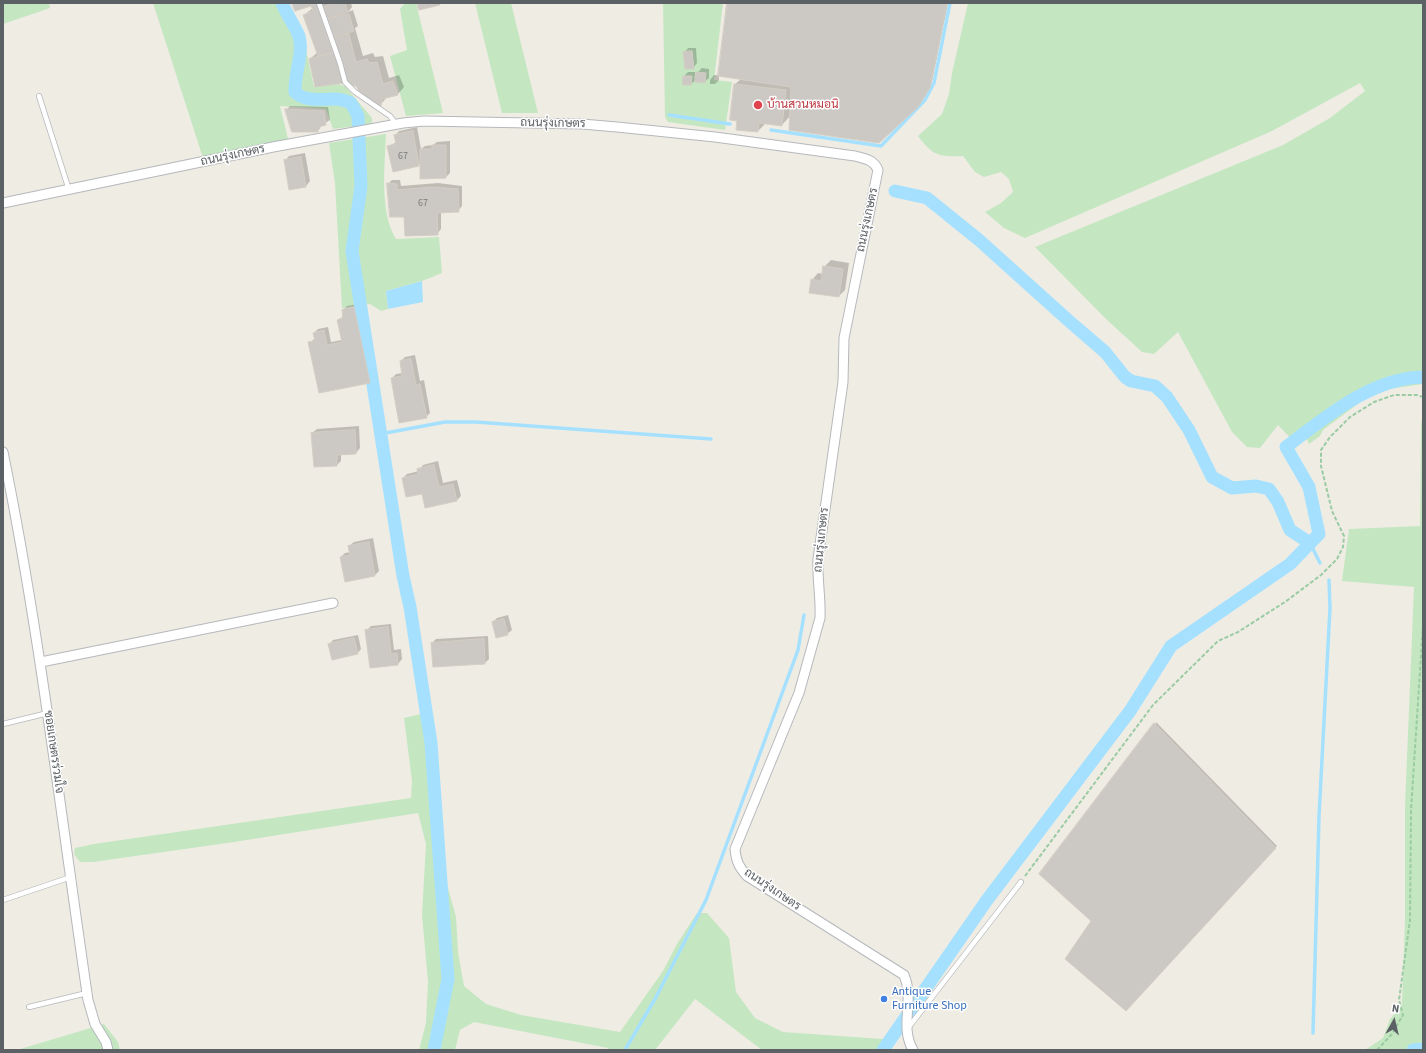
<!DOCTYPE html>
<html>
<head>
<meta charset="utf-8">
<style>
	body { margin:0 }
	#map { position:relative; width:1426px; height:1053px; overflow:hidden; background:#efece4; font-family:"Source Sans 3",sans-serif }
	canvas { display:block }
	.frame { position:absolute; inset:0; border:4px solid #5c6165; pointer-events:none }
	.north { position:absolute; left:1374px; top:1001px; width:40px; height:40px; -webkit-text-stroke:3px #fff; paint-order:stroke; rotate:8deg; font-size:11px; font-weight:700; line-height:16px; text-align:center; color:#5c6165 }
	.north::after { content:''; display:block; margin:auto; width:14px; height:18px; background:#5c6165; clip-path:polygon(50% 0,100% 100%,50% 72%,0 100%) }
</style>
</head>
<body>
<div id="map">
<canvas width="1426" height="1053"></canvas>
<div class="frame"></div>
<div class="north">N</div>
</div>
<script>
const context = document.querySelector('canvas').getContext('2d');
context.lineJoin = 'round';
function fillPath(path, color) { context.fillStyle = color; context.fill(path, 'evenodd'); }
function trace(path, color, width, dash) { context.strokeStyle = color; context.lineWidth = width; context.lineCap = dash ? 'butt' : 'round'; context.setLineDash(dash || []); context.stroke(path); }
function drawText(font, color, halo, rows, align = 'center') {
  context.font = font + ' "Source Sans 3",Sarabun,sans-serif'; context.lineWidth = 3; context.setLineDash([]); context.textBaseline = 'middle'; context.strokeStyle = halo; context.fillStyle = color; for (const [text, x, y, turn = 0] of rows) {
    context.save(); context.translate(x, y); context.rotate((+turn || 0) * Math.PI / 180); context.textAlign = isNaN(turn) ? turn : align; if (halo) context.strokeText(text, 0, 0); context.fillText(text, 0, 0); context.restore();
  }
}
fillPath(new Path2D(`
	M3,3h46l1,5 -47,16z
	M153,3h135l17,42 9,42 24,-3 7,2 27,32v6l-39,5 -7,-20 -46,-3 8,33 -85,19z
	M405,3h11l27,110 -37,3 -16,-60 17,-6 -7,-41z
	M475,3h36l27,110h-36z
	M663,3h60l-9,77 18,2 -7,48 -57,-8 -3,-5z
	M968,3h455v381l-34,5 -22,8 -44,33 -3,6 -11,8 -2,-5 -11,5 -18,-19 -18,23 -13,-1 -15,-15 -54,-100 -24,22 -12,-2 -36,-33 -71,-72 248,-102 47,-27 35,-27 -5,-8 -88,48 -247,107 -21,-10 -19,-16 16,-9 12,-11 -4,-13 -8,-7 -17,5 -9,-5 -12,-16c-24,1 -30,0 -45,-20l24,-22 7,-20 3,-21z
	M386,134c-1,31 -7,77 10,105l43,-2 3,36 -20,8 -36,10 2,18 -7,2 -11,-7 -28,4 -7,-125 -6,-40z
	M1423,410v640h-58l18,-12 7,-19 12,-14 3,-86v-113l9,-219 -72,-6 7,-52 71,-3 1,-101z
	M421,714l22,156 13,47 2,35 6,34 22,18 35,11 99,17 43,-61 14,-27 20,-31h10l22,25 7,54 19,26 28,14 113,8 -7,10h-127l-67,-51 -40,51h-47v-2l-134,-26 -14,8 -5,20h-36l7,-27 2,-41 -6,-67 4,-71 -8,-31 -184,29 -141,20h-13l-6,-8 1,-6 19,-4 317,-46 1,-17 -8,-63z
	M104,1024l14,18 2,8h-103z`), '#c4e7c1');
fillPath(new Path2D(`
	M422,281l1,21 -35,7 -2,-18z`), '#a5e1ff');
fillPath(new Path2D(`
	M293,3h58l1,4 -4,5 5,-2 5,16 -3,2 8,28 10,-3 2,4 8,-1 6,22 10,-3 5,12 -6,7 -10,2 -7,8 -24,-19 -47,-26 8,-7 -14,-37 9,-7 -1,-4z
	M728,3h220l-17,83 -11,18 -129,11 -9,10 -16,-2 -8,8 -20,-11 -3,-36 6,-5 -22,-3v4l-4,4h-5v-4l4,-5h5z
	M688,48h8l1,15 -4,5 -9,-15z
	M702,68l7,1v9l-5,4 -7,-3 -6,5h-7v-8l4,-4h7v6h2v-5z
	M290,106l38,1 2,13 -8,5 -4,6 -32,-21z
	M417,127l4,22 4,-3 8,-1 4,-3 13,-1v32l-4,4 -25,-14 -2,2 -31,-18 8,-5 -1,-6 4,-5z
	M305,153l5,28 -4,5 -16,2 -5,-27 4,-5z
	M392,180h8l1,6 37,-3 24,3v20l-4,5 -17,1v17l-4,5 -32,-18 -17,-32z
	M831,260l18,3 -4,27 -6,6 -27,-16 6,-7 5,1 1,-7z
	M358,304l16,74 -5,4 -59,-39 5,-5 -1,-5 4,-4 10,-2 3,15 11,-2 -4,-20 6,-4 -1,-6 4,-4z
	M415,355l5,26 4,-1 6,33 -4,4 -34,-39 4,-4 7,-1 -2,-12 4,-4z
	M359,426l1,22 -4,5 -15,1v7l-4,4 -25,-32 5,-4z
	M438,461l5,22 14,-3 4,16 -4,4 -35,-7 -19,-15 4,-4 12,-3 4,-6z
	M373,538l6,33 -4,4 -34,-18 4,-4 6,-1 -2,-6 5,-4z
	M508,615l4,15 -5,4 -14,-12 4,-4z
	M391,624l3,26 7,-1 1,10 -4,5 -31,-34 4,-4z
	M358,635l3,14 -4,5 -28,-9 4,-5z
	M488,636l1,23 -4,4 -51,3 -2,-23 4,-4z
	M1156,722l121,124 -151,164 -34,-89z`), '#0003');
trace(new Path2D(`
	M669,115l61,9
	M771,130l110,16 44,-46 9,-17 16,-80
	M380,434l65,-12h31l235,17
	M1310,543l10,20
	M1313,1033l6,-217 11,-208 -1,-28
	M625,1050l30,-51 51,-99 92,-250 6,-35`), '#a5e1ff', 3.5);
trace(new Path2D(`
	M282,3c4,10 14,25 17,33 5,18 -5,38 -4,56 10,10 27,7 40,7 6,0 11,2 16,4l7,13 3,70 -9,65 51,325 7,31 21,136 17,236 -14,71
	M895,191l32,7 52,42 90,81 36,31 20,25 6,4 24,5 12,11 22,33 23,47 20,11 24,-2 13,3 9,13 12,28 20,13
	M883,1050l104,-150 143,-189 41,-65 119,-82 29,-30 -10,-47 -23,-40c40,-30 85,-69 137,-70
	M1413,1050l10,-1`), '#a5e1ff', 13);
const building = new Path2D(`
	M292,3h25l16,50 -15,3 -15,-41 10,-4 -2,-5 -16,5z
	M335,3h10l3,9 -21,7 -4,-12z
	M417,3h22l1,2 -21,5z
	M727,3h220l-17,85 -12,19 -39,36 -90,-13 2,-43 -73,-11z
	M349,14l5,17 -21,6 -5,-17z
	M349,34l7,28 11,-3 2,4 8,-1 6,22 10,-3 5,14 -16,4 -1,7 -19,-10 -6,-10h-5l-5,-4 -13,-43z
	M692,51l2,18h-9l-2,-17z
	M335,53l9,30 -29,4 -6,-28z
	M696,72l10,1 -1,10 -10,-1z
	M683,76h9l-1,9h-8z
	M734,84l52,6 -4,36 -23,-3 -1,9 -22,-2 1,-9 -7,-1z
	M285,109l39,2 2,14 -8,2v5h-26z
	M413,131l6,35 -26,6 -6,-26 9,-2 -2,-9z
	M432,145h14v33l-26,1v-30h12z
	M301,157l5,30 -17,3 -5,-30z
	M387,183l10,1v6l36,-3 25,2 1,23 -22,1 1,22 -33,1 -1,-19h-14z
	M823,266l20,3 -4,28 -30,-4 2,-14 10,2z
	M354,307l16,76 -51,10 -11,-51 7,-1 -2,-8 11,-3 3,15 15,-3 -5,-22 6,-2 -1,-8z
	M411,359l5,26 4,-1 7,34 -28,5 -8,-45 11,-2 -2,-15z
	M355,430l1,24 -19,1v11l-23,1 -3,-34z
	M434,465l5,22 14,-3 4,17 -32,7 -3,-14 -16,3 -4,-19 16,-4 -1,-5z
	M369,542l6,34 -30,6 -5,-25 10,-2 -2,-9z
	M504,619l4,16 -12,3 -4,-16z
	M388,627l3,27 6,-1 1,12 -28,3 -5,-38z
	M354,638l4,16 -26,6 -4,-16z
	M484,639l1,25 -52,3 -2,-24z
	M1154,723l122,125 -150,163 -61,-52 26,-38 -52,-47z`);
fillPath(building, '#ccc9c4');
trace(building, '#d4cdc3', 1);
const service = new Path2D(`
	M319,3l21,60 5,19 10,10 35,24 6,8
	M39,96l30,94
	M3,724l45,-11
	M3,900l68,-23
	M29,1007l58,-14
	M908,1028l113,-146`);
const minor = new Path2D(`
	M3,203l270,-56 130,-24 21,-2 158,3 35,3 98,10 140,19c11,3 19,4 23,14l-34,168 -1,44 -25,177c-1,20 3,39 2,59l-21,75 -64,156c1,12 4,18 12,27l157,99c11,25 -5,51 9,75
	M3,452c37,181 58,365 85,548l7,24 11,18 2,8
	M41,662l292,-59`);
trace(service, '#b5b8bc', 6);
trace(minor, '#b5b8bc', 11);
trace(new Path2D(`
	M1025,876l128,-171 65,-64 20,-9 47,-30 36,-27 16,-16 6,-12 1,-11 -12,-25 -11,-45v-16l9,-13 20,-20 24,-15 20,-7h23l6,2
	M1377,1050l15,-16 11,-19 -4,-15 11,-80 1,-110 12,-185`), '#9acba3', 2, [4, 2]);
trace(service, '#fff', 4.5);
trace(minor, '#fff', 9);
for (const [x, y, r, color] of [
	[758,105,5,"#e0444e"],
	[884,999,4,"#3f7fe0"]
]) { const dot = new Path2D(); dot.arc(x, y, r, 0, 2 * Math.PI); context.fillStyle = color; context.fill(dot); trace(dot, '#fff', 1.5); }
drawText('10px', '#787b7d', null, [
	["67",403,157],
	["67",423,204]
]);
drawText('12px', '#be3a42', '#fff', [
	["บ้านสวนหมอนิ",767,105]
], 'left');
drawText('12px', '#5c6165', '#fff', [
	["ถนนรุ่งเกษตร",553,124,1],
	["ถนนรุ่งเกษตร",233,156,-12],
	["ถนนรุ่งเกษตร",868,220,-78],
	["ถนนรุ่งเกษตร",822,540,-84],
	["ซอยเกษตรร่วมใจ",53,752,82],
	["ถนนรุ่งเกษตร",772,890,34]
]);
drawText('12px', '#366cbe', '#fff', [
	["Antique",892,992],
	["Furniture Shop",892,1006]
], 'left');
</script>
</body>
</html>
